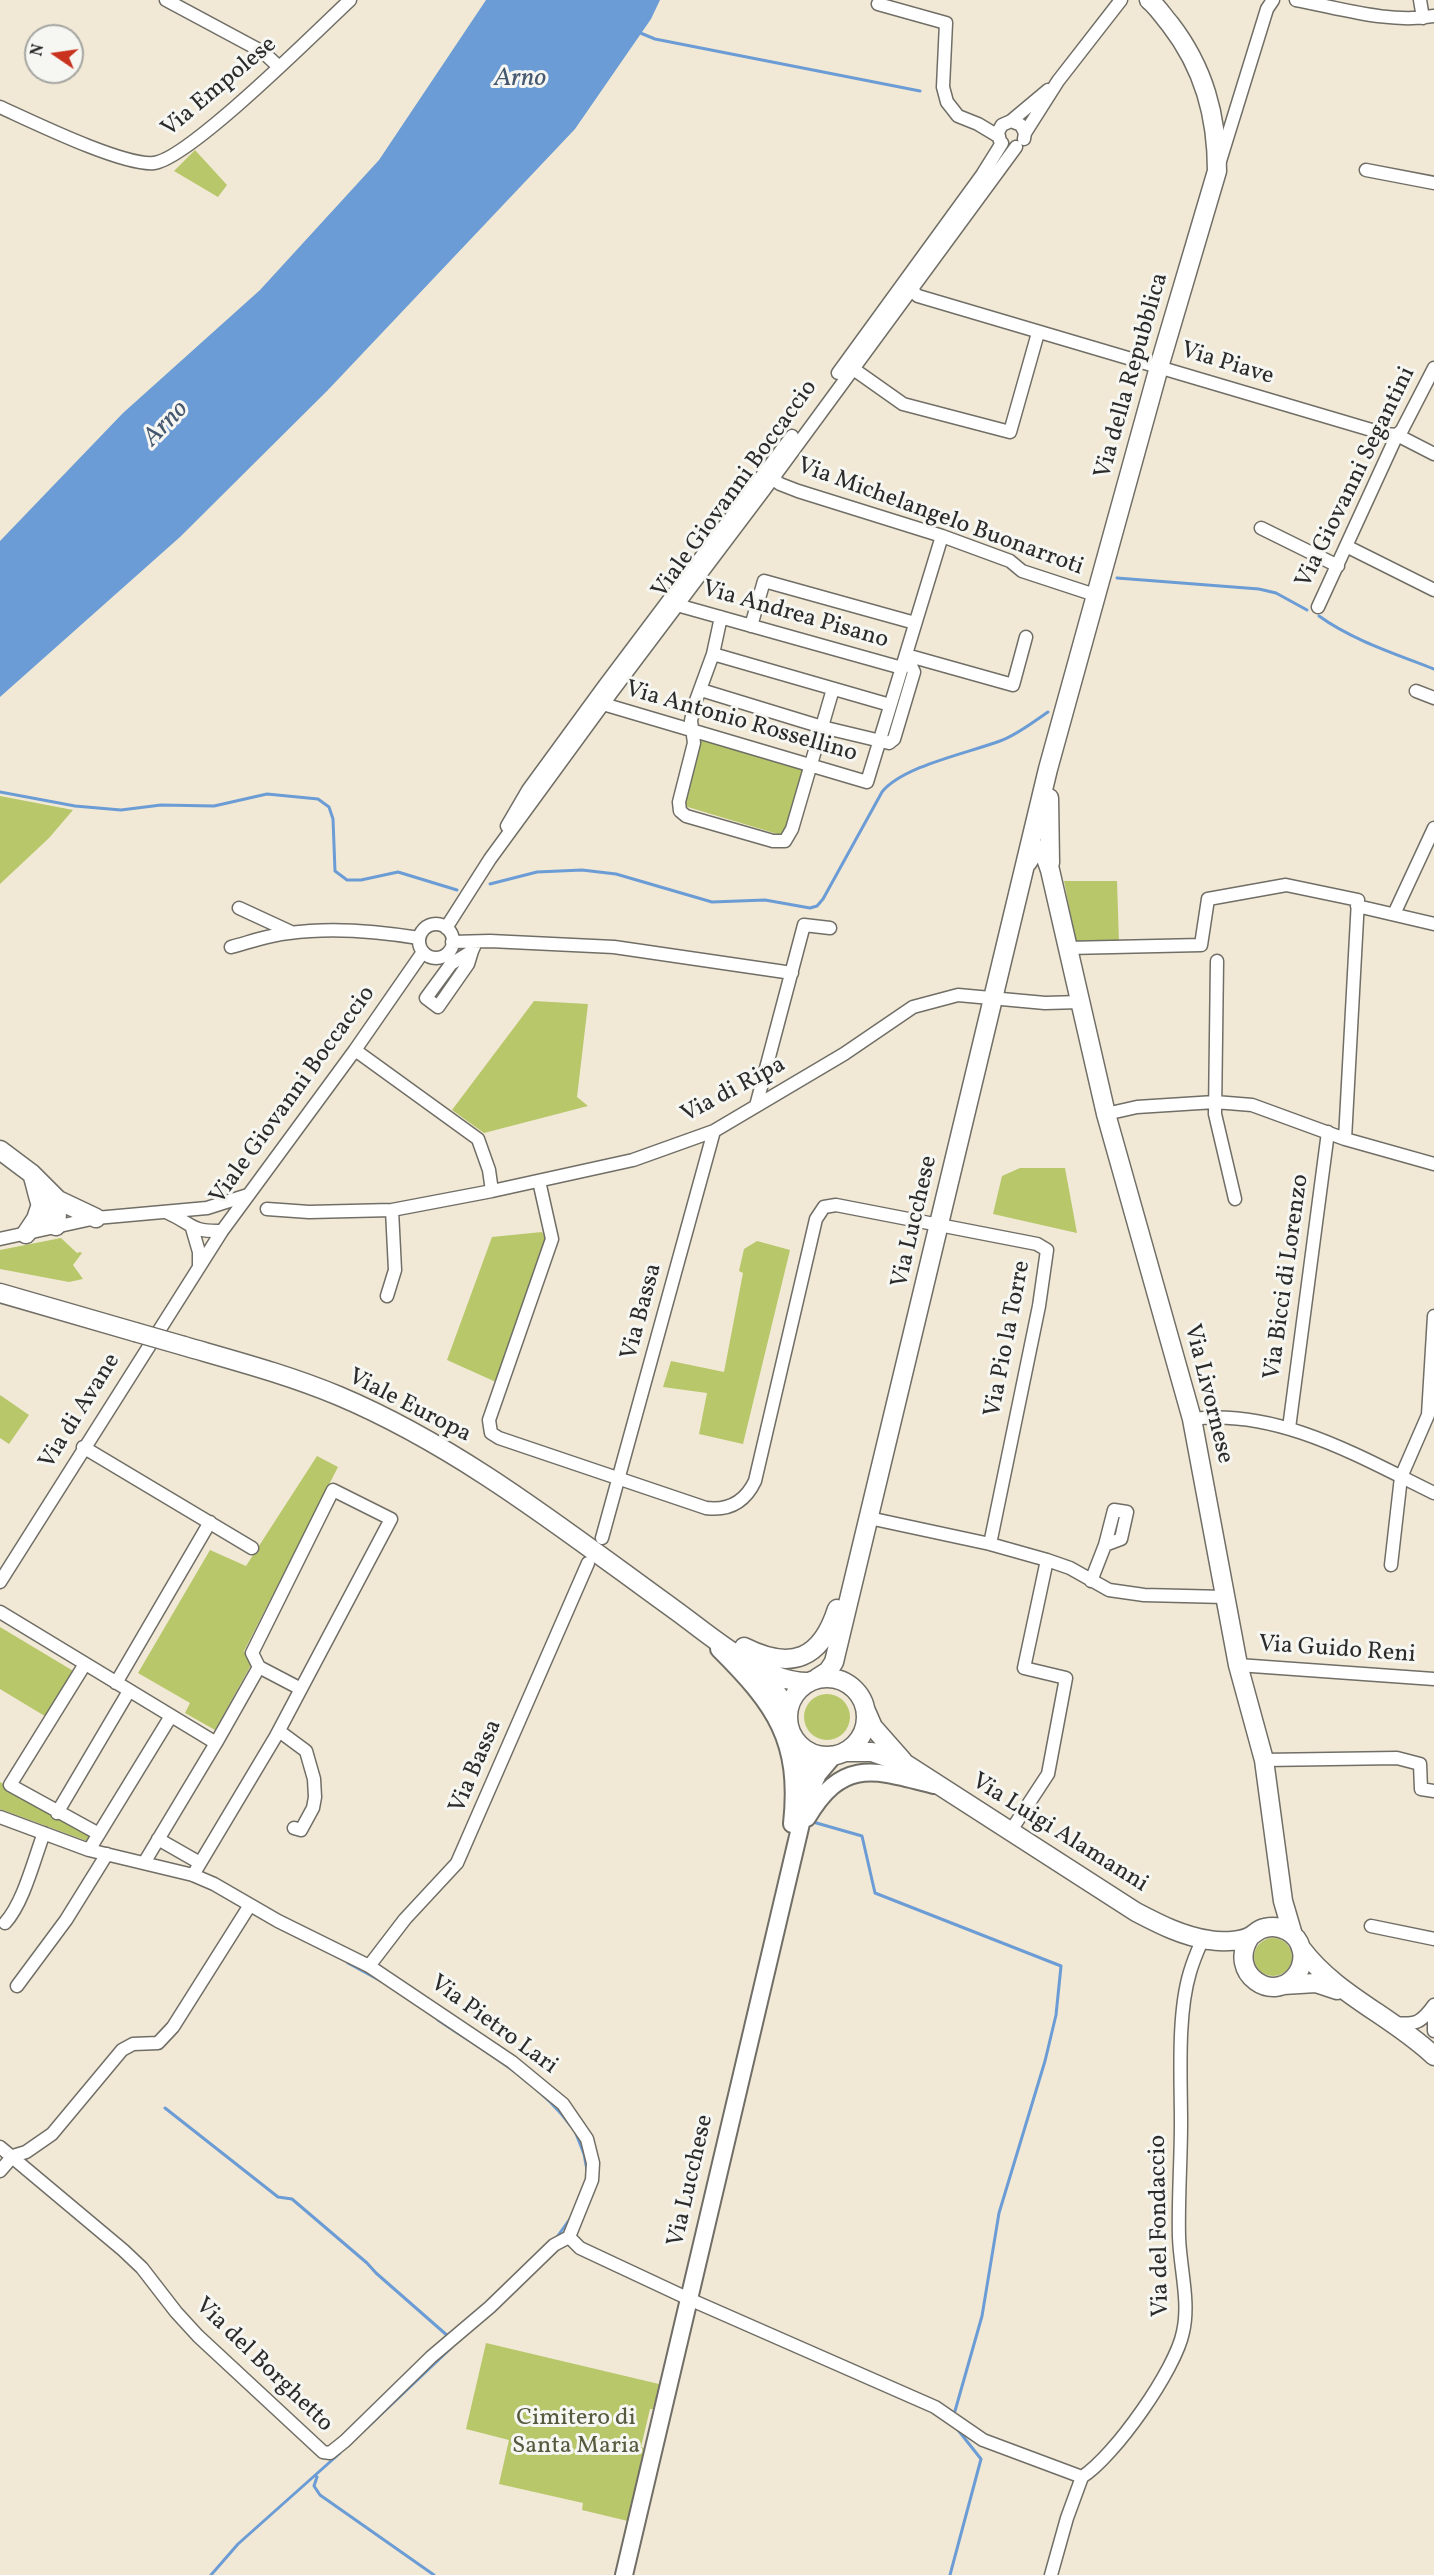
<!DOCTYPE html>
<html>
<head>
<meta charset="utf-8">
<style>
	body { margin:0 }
	#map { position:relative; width:1434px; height:2575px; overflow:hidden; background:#f1e9d5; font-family:Vollkorn,serif }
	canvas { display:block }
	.north { position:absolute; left:24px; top:24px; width:60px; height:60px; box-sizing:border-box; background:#f6f6f2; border:2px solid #a5a5a2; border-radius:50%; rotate:283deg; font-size:16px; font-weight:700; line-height:24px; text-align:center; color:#2b2b2b }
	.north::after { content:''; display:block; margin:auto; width:21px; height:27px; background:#c8321e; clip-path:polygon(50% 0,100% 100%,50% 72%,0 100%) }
</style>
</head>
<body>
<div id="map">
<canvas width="1434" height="2575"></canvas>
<div class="north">N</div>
</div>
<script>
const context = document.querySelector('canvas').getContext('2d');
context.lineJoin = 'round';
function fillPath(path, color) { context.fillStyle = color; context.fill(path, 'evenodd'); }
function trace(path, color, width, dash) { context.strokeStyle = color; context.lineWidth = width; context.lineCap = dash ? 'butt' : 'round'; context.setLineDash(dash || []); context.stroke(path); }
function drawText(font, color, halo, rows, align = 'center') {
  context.font = font + ' Vollkorn,serif'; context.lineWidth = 6; context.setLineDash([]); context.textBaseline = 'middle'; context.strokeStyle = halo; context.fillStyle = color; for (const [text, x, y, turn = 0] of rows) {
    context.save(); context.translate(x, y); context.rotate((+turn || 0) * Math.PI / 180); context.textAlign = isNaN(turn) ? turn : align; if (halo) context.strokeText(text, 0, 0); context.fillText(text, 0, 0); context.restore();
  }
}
fillPath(new Path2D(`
	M195,150l32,35 -9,12 -44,-26z
	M699,737l107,33 -22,66 -103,-31z
	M0,796l73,14 -24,28 -49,46z
	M1064,881h53l2,61 -43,2z
	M534,1001l54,3 -11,93 11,9 -104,27 -32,-23z
	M1020,1168h45l12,65 -84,-19 9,-38z
	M542,1232l5,11 -51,139 -49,-22 45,-123z
	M61,1238l16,15 3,-1 2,1 -9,12 10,14 -14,3 -69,-13v-19z
	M757,1241l33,9 -47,194 -44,-10 8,-41 -44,-6 8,-26 53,11 19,-99 -4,-2 5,-22z
	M0,1395l29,20 -20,29 -9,-6z
	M317,1456l21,11 -94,184 7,14 -36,65 -30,-17 5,-10 -52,-30 72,-123 36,16z
	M0,1627l75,45 -27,46 -48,-29z
	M804 1717a23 23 0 1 1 46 0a23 23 0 1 1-46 0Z
	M0,1782l91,52 -4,7 -87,-32z
	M1254 1957a19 19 0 1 1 38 0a19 19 0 1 1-38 0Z
	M486,2343l173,41 -6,25h-3l-9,38 3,1 -16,73 -46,-11 1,-7 -84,-19 10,-44 -43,-11z`), '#b7c76a');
fillPath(new Path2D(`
	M486,0h174l-9,19 -76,110 -248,262 -147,146 -180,160v-156l123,-128 137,-123 119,-130z`), '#6b9cd5');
trace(new Path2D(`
	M638,32l17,7 265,52
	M1117,578l142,11 17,4 31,17
	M1319,616c33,24 77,38 115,53
	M0,792l75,14 46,4 40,-5 53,1 53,-12 51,5 11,8 4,12 2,52 12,9h14l37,-8 59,18
	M490,884l47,-12 45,-2 34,4 96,28 53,-2 45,8 7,-2 6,-7 59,-107c21,-26 86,-39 118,-51 17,-6 33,-19 48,-29
	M813,1822l49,14 13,57 186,73 -5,49 -11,46 -46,152 -17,103 -27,95
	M348,1963l33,18
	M438,2020c46,31 100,61 133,106
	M165,2108l113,89 14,2 75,64 9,10 73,64
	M575,2131l9,23 3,16
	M557,2237l15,-21
	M354,2440l97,-92
	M317,2477l-3,9 6,9 114,80
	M211,2575l27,-31 102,-91
	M950,2575l31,-116 -23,-29`), '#6b9cd5', 3);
const street = new Path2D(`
	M166,0l97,52 16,15
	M1296,0c44,8 94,24 138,16
	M1420,0l3,18
	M878,4l68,19 -3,64 4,15 11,14 20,8 20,12
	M0,107c33,15 123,59 154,56 35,-4 164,-133 196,-163
	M1011,121l10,4 4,8 -1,6
	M1025,133l33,-52 63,-81
	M1000,141l-2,-9 4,-7 9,-4 37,-31
	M1220,161l47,-152 6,-9
	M1366,170l68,13
	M910,289l8,7 467,138 12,1 37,19
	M852,368l51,36 107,28 28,-99
	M838,373l144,-198 20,-32
	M772,478l8,6 18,7 144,45 68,25 12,10 73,24
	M1261,528l77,38
	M1348,547l86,43
	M677,605l225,63
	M1318,607l79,-172 5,-5 32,-62
	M721,617l-8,37 -19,52 -3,15 3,22 -15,59 1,9 6,5 87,25h12l7,-12 41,-140
	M751,626l13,-45 151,42
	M713,654l177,51
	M906,655l107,30 13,-48
	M701,690l121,37 67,16 5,-4 20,-67 -8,-17
	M1416,691l18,7
	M603,704l264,78 75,-246
	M507,826l21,-36 76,-104 188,-250
	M1357,906l77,18
	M239,908l52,24
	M1394,914l40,-86
	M419 941a17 17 0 1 1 34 0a17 17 0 1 1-34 0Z
	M446,928l44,-69 122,-167 153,-203 251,-342
	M452,942l38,-1 124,6 178,26
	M231,947c19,-5 38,-12 58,-14 43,-6 88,-2 130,5
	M1068,948l133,-3 7,-46 78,-14 72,15 -13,239
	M472,951l-4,13 -30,43 -12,-9 25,-34 21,-13 4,-9
	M1217,961l-2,153 20,85
	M355,1050l123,89 11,31 3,21
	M756,1106l48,-181 26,3
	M1106,1114l31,-7 78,-5 37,3 93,34 89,25
	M539,1181l13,58 -63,181 2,13 8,5 207,70c23,3 39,-6 49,-27l61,-262 8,-12 12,-2 201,39 10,6 -8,56 -49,238
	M267,1209l42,3 83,-2 100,-19 141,-31 81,-29 130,-77 69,-47 45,-12 87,8 36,-1
	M168,1213c25,11 22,19 54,18
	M192,1228l7,24v15
	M0,1239l96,-21 111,-10 41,-13
	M387,1296l8,-26 -3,-60
	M1192,1419c86,-11 168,38 242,74
	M1289,1428l39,-296
	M83,1447l169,101
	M869,1518l121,26 57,16 23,8 39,22 35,5 81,2
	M602,1538l112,-407
	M1391,1565l10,-88 27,-62 6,-99
	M1091,1581l14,-36 9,-35 13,2 -6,27 -16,6
	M0,1582l222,-351 133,-181 68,-98
	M0,1612l216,131 43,-76
	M85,1664l-75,121 89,49
	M1238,1665l196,14
	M259,1667l42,22
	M116,1683l94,-161
	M279,1731l27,20 8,28 1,18 -2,11 -12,22 -7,-2
	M1264,1760l133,-2 23,6 1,25 13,2
	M57,1813l72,-122
	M0,1817l89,33 104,25 21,9 64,37 91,45 143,96 51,42 24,35 6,24 -1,17 -23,57 11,11 109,51 246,108 48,33 99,37
	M1010,1832l38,-58 18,-96 -42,-10 23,-108
	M158,1839l42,24
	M89,1850l82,-134
	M144,1863l72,-120
	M193,1875l83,-139 115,-217 -58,-29 -81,163 7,14
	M5,1923c19,-21 29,-64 39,-90
	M1371,1926l63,13
	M369,1966l36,-47 52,-56 131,-300
	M17,1986l49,-66 41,-66
	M1434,2007v24
	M1394,2023c22,2 27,0 40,-18
	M0,2147l123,103 19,18 34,44 22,24 125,116 7,1 15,-12 86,-84 59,-50 64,-62 15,-8
	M0,2171l13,-15 13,-4 26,-18 70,-84 11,-6 25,-1 15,-16 77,-122
	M1082,2477c32,-20 94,-108 101,-145 7,-30 -3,-64 -4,-95 -1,-38 2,-76 2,-114 0,-46 -4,-108 9,-151 3,-10 7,-20 11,-29
	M1051,2575l16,-57 15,-41`);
const secondary = new Path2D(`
	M719,1649c56,56 82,91 73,175
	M811,1789l7,-15 16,-19
	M807,1818c36,-61 68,-48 127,-33
	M624,2575l183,-777 1,-33 -7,-18`);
const primary = new Path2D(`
	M1049,798l1,65
	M1027,863l9,-14 7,1 7,20 56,244 86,305 46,246 26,95 19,141 10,34
	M0,1150l32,24 26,26 38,18
	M33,1177c6,19 6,36 23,49l2,-26
	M26,1234l10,-15 4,-12
	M0,1293l135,39
	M184,1346c52,15 105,29 155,50 123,52 229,137 336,214 35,25 88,73 133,72
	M744,1647c48,24 77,12 93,-38
	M758,1672l15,15 15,24
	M788 1717a39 39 0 1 1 78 0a39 39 0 1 1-78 0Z
	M817,1678l11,-7 6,-9 214,-893 111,-402 58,-196c0,-55 -13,-103 -47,-147 -7,-8 -13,-18 -21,-24
	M866,1711l7,16 30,34
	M845,1752h27l34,12 230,148c23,12 46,24 73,28 10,2 30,2 40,-3 6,-3 9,-8 16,-9 15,-4 32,5 36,20 3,8 1,19 -4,26 -23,32 -71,-1 -47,-37
	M1301,1948c35,47 91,68 133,108
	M1283,1985l33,-2 21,7`);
trace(street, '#706e66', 15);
trace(secondary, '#706e66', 20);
trace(primary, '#706e66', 21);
trace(street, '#fff', 12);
trace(secondary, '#fff', 16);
trace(primary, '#fff', 18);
const primaryBridge = new Path2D(`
	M135,1332l49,14`);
trace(primaryBridge, '#706e66', 21, []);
trace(primaryBridge, '#fff', 18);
drawText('24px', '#2b2b2b', '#f6f6f2', [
	["Via Empolese",220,88,-40],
	["Via Piave",1227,365,17],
	["Via della Repubblica",1133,376,-74],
	["Via Giovanni Segantini",1357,478,-64],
	["Viale Giovanni Boccaccio",736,490,-54],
	["Via Michelangelo Buonarroti",940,518,20],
	["Via Andrea Pisano",795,616,16],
	["Via Antonio Rossellino",741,723,16],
	["Via di Ripa",734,1091,-28],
	["Viale Giovanni Boccaccio",294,1096,-54],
	["Via Lucchese",916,1222,-77],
	["Via Bicci di Lorenzo",1288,1277,-82],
	["Via Bassa",643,1312,-75],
	["Via Pio la Torre",1009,1339,-79],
	["Via Livornese",1207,1394,76],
	["Viale Europa",409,1407,27],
	["Via di Avane",81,1412,-58],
	["Via Guido Reni",1337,1651,4],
	["Via Bassa",477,1767,-67],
	["Via Luigi Alamanni",1059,1834,32],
	["Via Pietro Lari",493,2026,36],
	["Via Lucchese",692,2181,-77],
	["Via del Fondaccio",1161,2226,-91],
	["Via del Borghetto",263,2366,44]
]);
drawText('24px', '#555a3e', '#f6f6f2', [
	["Cimitero di",576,2420],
	["Santa Maria",576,2448]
]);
drawText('italic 26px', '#45586f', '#f6f6f2', [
	["Arno",520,80],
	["Arno",167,425,-46]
]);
</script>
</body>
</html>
